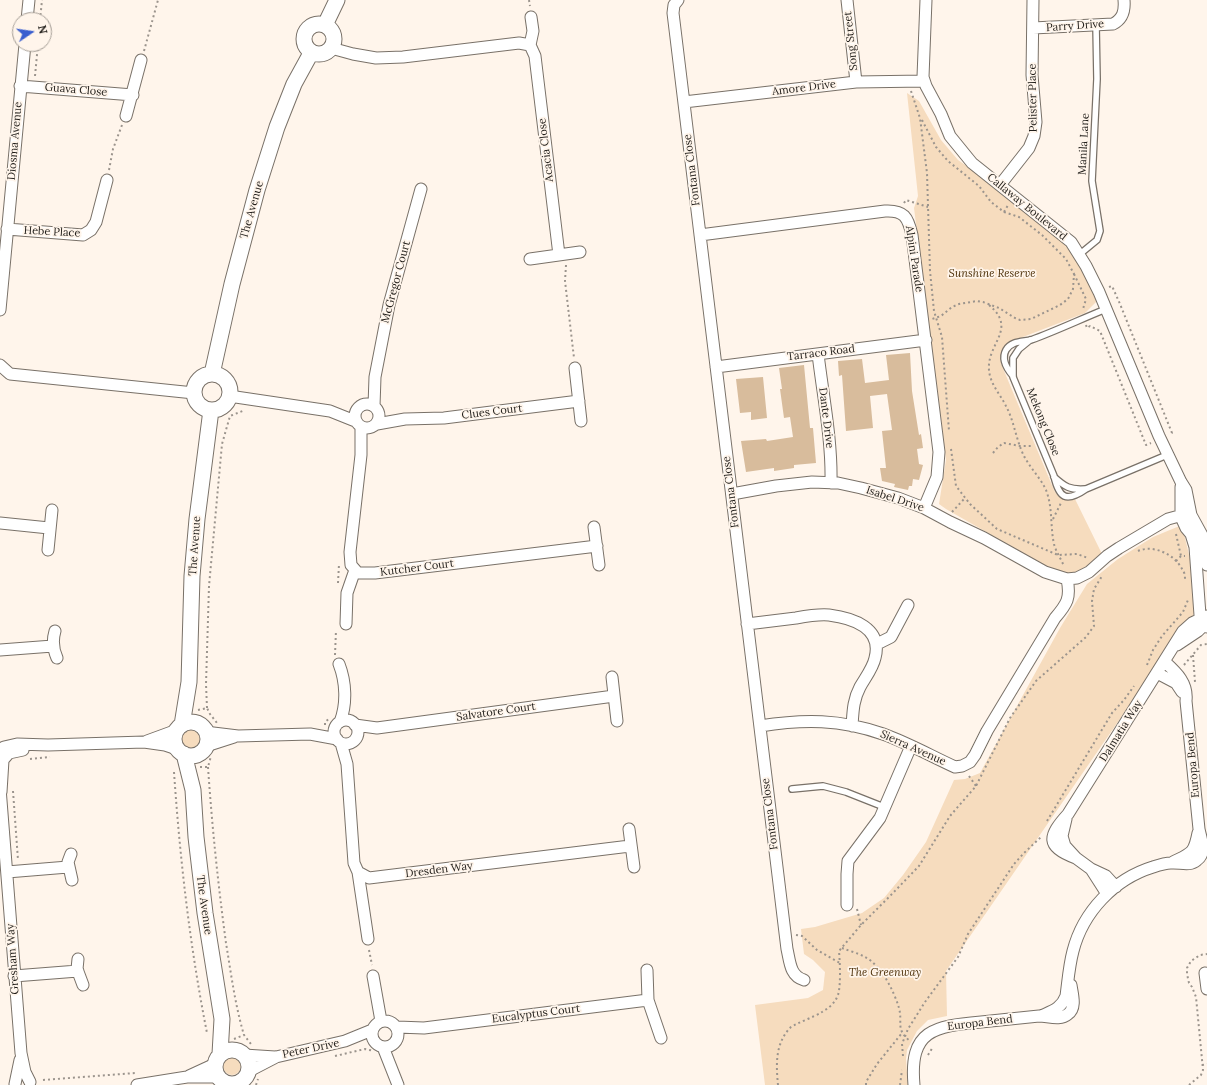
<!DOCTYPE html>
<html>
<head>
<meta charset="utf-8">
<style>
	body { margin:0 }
	#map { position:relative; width:1207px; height:1085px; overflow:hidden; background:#fff5eb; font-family:Lora,serif }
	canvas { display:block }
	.north { position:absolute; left:12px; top:12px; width:40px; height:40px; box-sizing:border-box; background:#fff5eb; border:1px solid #a69f97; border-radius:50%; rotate:77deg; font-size:11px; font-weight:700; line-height:16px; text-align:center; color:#201d19 }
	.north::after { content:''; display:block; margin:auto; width:14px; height:18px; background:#395ecf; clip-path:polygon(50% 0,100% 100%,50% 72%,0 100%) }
</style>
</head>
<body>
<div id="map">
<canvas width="1207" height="1085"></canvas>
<div class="north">N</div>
</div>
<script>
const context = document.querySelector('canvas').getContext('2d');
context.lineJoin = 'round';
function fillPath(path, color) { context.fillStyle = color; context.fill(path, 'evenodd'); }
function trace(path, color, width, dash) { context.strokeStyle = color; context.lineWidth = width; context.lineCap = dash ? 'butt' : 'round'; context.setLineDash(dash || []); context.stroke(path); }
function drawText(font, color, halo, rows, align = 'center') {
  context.font = font + ' Lora,serif'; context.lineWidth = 3.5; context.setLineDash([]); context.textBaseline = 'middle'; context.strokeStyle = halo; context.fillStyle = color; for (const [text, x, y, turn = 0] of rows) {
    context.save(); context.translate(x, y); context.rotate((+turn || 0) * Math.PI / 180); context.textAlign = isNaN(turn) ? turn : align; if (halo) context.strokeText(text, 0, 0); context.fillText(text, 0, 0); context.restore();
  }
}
fillPath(new Path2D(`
	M907,93l12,8 22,39 17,20 26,18 77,61c17,18 26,39 37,61l-13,13 -75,29c-9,6 -11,14 -8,24l52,124c5,9 12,12 21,9l27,55 -25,20 -21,-1 -19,-12 -91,-52 -7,-5 7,-44 -32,-252 4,-12z
	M1182,525c6,27 17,62 12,89l-43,60 -205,297 1,45 -19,4 -11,11 -10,19 -1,9 2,26h-143l-10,-80 53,-7 15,-8 2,-18 -12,-12 -9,-6 -3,-25 14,-2 47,-14 22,-15 19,-23 23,-33 28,-62 11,-1 15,-6 80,-145 27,-44 31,-25 35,-22z
	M182 739a9 9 0 1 1 18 0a9 9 0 1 1-18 0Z
	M223 1066a9 9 0 1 1 18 0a9 9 0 1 1-18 0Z`), '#f6dcbe');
fillPath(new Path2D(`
	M910,353l2,38 7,44 2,-1 2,14 -6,1 2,15 4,1 -4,15 -6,-1 -1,7h-3l-1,4 -14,-3 1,-3 -13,-3 -2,-13h6l-4,-37 10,-1 -5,-36 -17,2 3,32 -27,3 -4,-56 -3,1 -1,-15 24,-2 3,24 24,-3 -3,-25z
	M804,365l6,63h3l3,35 -22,2v3l-20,3v-3l-28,4 -5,-31 25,-2 1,2 26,-4 -3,-20 -6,1 -4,-29h2l-3,-21z
	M763,377l4,41 -16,2v-8l-11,1 -4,-34z`), '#d8bc9c');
const lane = new Path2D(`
	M1080,254l17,-14 3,-9 -8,-50 5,-102 -1,-54
	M1030,340l-11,9 -6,9v19l41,99c5,22 12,27 32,13l81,-34
	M1013,376c-6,-7 -12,-17 -7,-26 5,-9 16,-8 25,-10 25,-9 50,-21 75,-31
	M1054,477c11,10 16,13 31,12
	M792,789l31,-3 23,6 38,15`);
const street = new Path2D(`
	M678,0l-4,5 -1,8 114,936c3,13 3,27 17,31
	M847,0l9,82
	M926,0l-3,77 3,9 15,28 9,22 22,27 99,79 15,24 13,26 60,144 22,46 5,8 5,25 12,22 4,28
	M27,20l2,-20
	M1033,28l80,-4c10,-5 12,-13 11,-24
	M530,45l3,-14 -2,-14
	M331,48l22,6 23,4 27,-1 116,-14 11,2 5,11 24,199
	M20,86l113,9
	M684,102l172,-20 68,-1
	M126,116l15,-56
	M1000,185l29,-37 5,-12 2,-14 -4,-47 1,-75
	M7,229l76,6 8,-5 5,-8 11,-42
	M700,235l185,-24c19,-1 23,6 27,24l27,217 -2,25 -13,31
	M530,259l50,-7
	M0,310l25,-266
	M818,354c5,42 14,86 13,129
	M0,365l10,9 184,19
	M716,367l210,-27
	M575,368l6,53
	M229,396l101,15 25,10
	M355 416a12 12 0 1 1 24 0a12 12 0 1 1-24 0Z
	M374,406l1,-29 14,-72 32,-116
	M377,424l28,-5 39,-1 135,-17
	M361,427v28l-11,97 1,13 7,8h17l222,-27
	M1181,487v30l5,11 5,6 4,13 5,68 2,7 5,5
	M732,494l44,-8 36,-4 26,1 23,5 37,10 26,10 26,14 34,16 61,34 22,7 10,-1 12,-6 18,-16 12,-8 49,-29 11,-3 12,-1
	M0,523l49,5
	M594,527l5,38
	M48,550l4,-40
	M346,624l1,-31 8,-23
	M747,624c17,-2 33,-4 49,-6 11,-2 23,-4 33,-3 24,3 54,13 46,43 -2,10 -10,20 -15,29 -7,13 -7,25 -8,39
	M55,631c-3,10 -2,18 2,27
	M877,644l14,-7 17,-32
	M1177,645l21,-14 9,-9
	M0,650l53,-4
	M339,664c7,18 8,40 1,58
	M1157,673l19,10 6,9
	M612,677l5,44
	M334 732a12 12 0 1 1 24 0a12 12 0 1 1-24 0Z
	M355,725l22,3 237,-32
	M760,726c44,-7 80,-7 123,8 25,9 48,22 72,33l7,-1 8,-4 5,-7 12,-24 68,-113c12,-14 16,-20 12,-39
	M205,732l33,4 72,-2 27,5
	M147,741l30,-11
	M341,743l6,21 7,99 4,9 11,6 261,-32
	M206,746l28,-9
	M0,751l4,-4 13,-3 31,1 96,-3 21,3 12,4
	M0,788l21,265 4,19 5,10
	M1,792l2,-32 6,-7 14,-3
	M1066,819l-4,17 3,10 11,12 15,11 15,7 10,11
	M629,829l5,38
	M71,854l-3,8 4,18
	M1076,858c-31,-11 -28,-22 -8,-44l115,-183 9,-8 15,-7
	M1173,862c18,-9 21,-8 25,-29
	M1091,869l16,25
	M7,872l61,-5
	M358,872l10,67
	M847,905v-31l1,-13 32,-43 31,-72
	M78,959l-1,10 6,16
	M647,970l1,30 13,38
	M1205,973l2,16
	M14,976l64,-5
	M373,976l8,45
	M1041,1016c11,-5 20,-7 25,-20 2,-15 3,-30 7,-45 10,-39 41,-72 80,-84 6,-2 12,-4 18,-4 9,-1 18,4 26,-3 10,-7 4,-21 2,-31l-13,-128c2,-18 -9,-28 -21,-39
	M372 1034a13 13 0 1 1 26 0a13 13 0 1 1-26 0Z
	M397,1027l27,1 224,-28
	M383,1047l15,38
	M244,1055l31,2
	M249,1071l27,-14 69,-16 27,-11
	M189,1076l26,-12
	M15,1084l5,-24
	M137,1085l50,-8h31
	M914,1085c-5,-55 20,-59 67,-63 19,-2 38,-4 58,-6 9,0 21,5 29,-2 9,-6 4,-21 3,-29`);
const secondary = new Path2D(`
	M304 39a15 15 0 1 1 30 0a15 15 0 1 1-30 0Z
	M325,25l12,-25
	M212,374l20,-90 25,-94 20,-63 17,-43 17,-31
	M194 392a18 18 0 1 1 36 0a18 18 0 1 1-36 0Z
	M174 739a17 17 0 1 1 34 0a17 17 0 1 1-34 0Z
	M182,725l7,-43 3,-106 5,-57 14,-109
	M184,754l9,36 3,47 9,76 17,106 -2,35
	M215 1067a17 17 0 1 1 34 0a17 17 0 1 1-34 0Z`);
trace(lane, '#797168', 8);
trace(street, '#797168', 13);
trace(secondary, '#797168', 17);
trace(new Path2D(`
	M529,0l1,6
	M40,20l2,-20
	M144,51l14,-51
	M35,76l3,-32
	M911,91l9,27 7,55 3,98 4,40 8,26 7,94
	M922,120l14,27 12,14 31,25 12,16 13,10 15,5 23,18 24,24 8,15 -1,15 -5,10 -8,6 -29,14 -11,1 -5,-2 -16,-10 -16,-6 -6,-1 -18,3 -7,3 -11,9 -9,3
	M109,170l4,-21 9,-24
	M904,203l2,-3 22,7
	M1004,212l4,-7
	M566,265l-1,16 9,77
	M1074,274l12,25 -3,10
	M1109,287l3,-1 8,18 52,129 -2,1
	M989,305c31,26 -7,40 1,71 3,11 11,20 16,30 8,15 10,33 17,48 6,13 17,23 23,36 7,18 4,36 8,54 2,8 7,15 10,22
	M1086,325l1,3 3,-2 10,5 46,114 5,-2
	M951,449l5,37 14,18 27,25 61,26 19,-1 11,4
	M993,453l5,-6 6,-4 16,3h12
	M952,512l13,-14
	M1053,519l8,-16
	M1176,534l5,22
	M1138,551c16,-7 38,4 45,20 2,2 2,6 2,9
	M1176,561l5,-5h4
	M338,583l1,-19
	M335,655l1,-25
	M1193,655l2,27
	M1147,665l6,-15 9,-14 21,-24 5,-12
	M1184,665l17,-20 6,-1
	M207,708l-1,-24 3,-98 13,-142 8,-28 15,-6
	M198,710l9,-2 3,6 7,9
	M325,725v-3l5,-4
	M30,759l20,-2
	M200,767h8l3,-11
	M208,767c4,59 10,117 18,176 5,30 9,62 18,92
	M174,772c6,88 16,175 33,261
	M969,776l7,10
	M13,791l5,69
	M1047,821l65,-108 12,-13 10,-14
	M857,909l4,16
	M796,935l6,1 15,14 23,13
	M842,948c7,3 16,5 23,9 16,8 29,34 34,51 4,15 -4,21 11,33
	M369,950l3,15
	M234,1039l10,-4 7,9
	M928,1055l5,-8
	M335,1056l30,-7 9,2
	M903,1056l-1,-12 6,-15 17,-27 33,-45 10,-23 46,-70 10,-11 17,-16
	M1202,1065l5,-1
	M43,1080l93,-7
	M256,1085l2,-6
	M778,1085c-2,-21 -3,-42 13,-58 6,-4 23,-10 31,-15 7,-4 13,-9 16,-17 3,-10 2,-32 1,-44l22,-26 31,-31 27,-28 31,-50 26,-30 34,-68 26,-37 50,-44 8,-11 -2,-25 2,-12 8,-13
	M866,1085v-3l11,-18 25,-31
	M900,1085l2,-15
	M1189,1085l12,-10 2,-5 -7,-73 -4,-10 -3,-4 -2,-9v-6l4,-7 9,-6 7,-1`), '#9b948d', 2, [2, 3]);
trace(lane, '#fff', 5.5);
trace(street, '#fff', 11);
trace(secondary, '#fff', 15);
drawText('11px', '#201d19', '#fff5eb', [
	["Parry Drive",1075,26,-4],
	["Song Street",851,41,-96],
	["Amore Drive",804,88,-7],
	["Guava Close",76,90,5],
	["Pelister Place",1033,98,-91],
	["Diosma Avenue",15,141,-85],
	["Manila Lane",1084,144,-87],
	["Acacia Close",546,150,-97],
	["Fontana Close",692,170,-97],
	["Callaway Boulevard",1027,207,39],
	["The Avenue",252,210,-74],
	["Hebe Place",52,232,3],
	["Alpini Parade",914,259,81],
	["McGregor Court",396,282,-75],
	["Tarraco Road",821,353,-7],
	["Clues Court",492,412,-7],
	["Dante Drive",826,418,83],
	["Mekong Close",1043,422,68],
	["Fontana Close",731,492,-97],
	["Isabel Drive",895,499,18],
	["The Avenue",195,546,-86],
	["Kutcher Court",417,568,-7],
	["Salvatore Court",496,712,-8],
	["Dalmatia Way",1121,731,-58],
	["Sierra Avenue",913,748,24],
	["Europa Bend",1193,765,-95],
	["Fontana Close",770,814,-97],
	["Dresden Way",439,870,-7],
	["The Avenue",204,905,82],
	["Gresham Way",13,959,-94],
	["Eucalyptus Court",536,1014,-7],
	["Europa Bend",980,1023,-7],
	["Peter Drive",311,1049,-12]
]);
drawText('italic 11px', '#4e3109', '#fff5eb', [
	["Sunshine Reserve",992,274],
	["The Greenway",885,973]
]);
</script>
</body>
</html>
